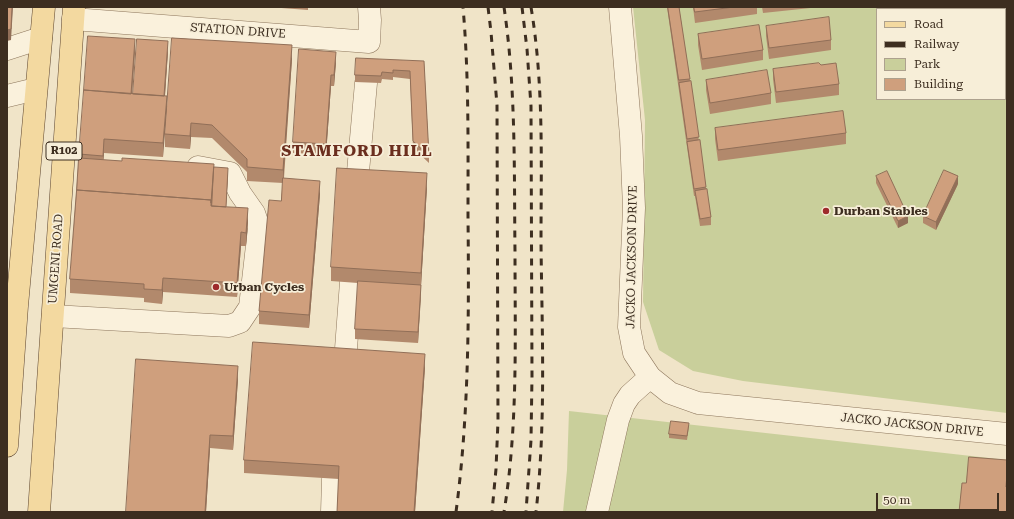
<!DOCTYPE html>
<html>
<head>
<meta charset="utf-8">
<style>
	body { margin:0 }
	#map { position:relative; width:1014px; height:519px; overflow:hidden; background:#f0e4c8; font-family:"Roboto Serif",serif }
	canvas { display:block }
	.frame { position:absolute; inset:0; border:8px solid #3d2e20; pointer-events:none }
	.legend { position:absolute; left:876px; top:8px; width:130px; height:92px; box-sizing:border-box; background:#f7eed8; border:1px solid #ada18e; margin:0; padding:5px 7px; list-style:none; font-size:12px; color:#3d2e20 }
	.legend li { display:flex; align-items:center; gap:8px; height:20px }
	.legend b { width:20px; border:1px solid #ada18e }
	.scale { position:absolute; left:876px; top:493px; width:123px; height:18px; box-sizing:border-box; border:2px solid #3d2e20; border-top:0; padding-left:5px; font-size:12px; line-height:14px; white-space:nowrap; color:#3d2e20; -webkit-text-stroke:3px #f7eed8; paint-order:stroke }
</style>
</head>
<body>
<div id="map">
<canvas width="1014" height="519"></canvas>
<div class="frame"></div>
<ul class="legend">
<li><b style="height:5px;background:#f3d9a0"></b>Road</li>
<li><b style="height:5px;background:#3d2e20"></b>Railway</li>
<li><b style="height:11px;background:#c9cf9b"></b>Park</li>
<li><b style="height:11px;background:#cf9f7d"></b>Building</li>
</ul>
<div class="scale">50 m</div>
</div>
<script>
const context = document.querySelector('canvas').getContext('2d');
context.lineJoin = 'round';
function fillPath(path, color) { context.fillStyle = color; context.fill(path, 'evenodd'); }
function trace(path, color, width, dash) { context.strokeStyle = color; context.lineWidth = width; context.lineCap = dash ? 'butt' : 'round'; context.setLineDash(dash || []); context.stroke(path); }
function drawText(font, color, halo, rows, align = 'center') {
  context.font = font + ' "Roboto Serif",serif'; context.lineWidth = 3.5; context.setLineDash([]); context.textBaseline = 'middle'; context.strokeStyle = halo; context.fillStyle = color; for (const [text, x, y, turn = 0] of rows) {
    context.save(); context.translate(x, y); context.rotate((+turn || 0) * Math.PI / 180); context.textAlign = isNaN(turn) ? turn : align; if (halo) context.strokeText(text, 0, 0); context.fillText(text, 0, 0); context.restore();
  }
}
fillPath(new Path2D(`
	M633,7h374v406l-264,-32 -50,-10 -34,-21 -16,-48 2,-182zM877,9h128v90h-128z
	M569,411l438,49v52h-444l4,-42z`), '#c9cf9b');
const minor = new Path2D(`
	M620,7l11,129 3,72 -5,119 5,26 16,24 20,16 28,10 309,31
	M73,19l296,23 1,-22 -1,-13
	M7,49l34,-11
	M7,96l29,-7
	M357,183l9,-100
	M53,316l176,10 11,-4 10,-15 9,-79 -5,-15 -14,-20 -10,-20 -32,-6
	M345,362l6,-80
	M332,512l1,-33
	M597,512l21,-92 6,-16 6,-9 20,-18`);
const major = new Path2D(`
	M7,446l10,-140 27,-299
	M39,512l35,-505`);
trace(minor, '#8d765c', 23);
trace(major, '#5b4430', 23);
trace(minor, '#faf1dc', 22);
trace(major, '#f3d9a0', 22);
trace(new Path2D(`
	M488,7l3,25 6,73 1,316 -2,48 -4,43
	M504,7c12,81 10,163 11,245 0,87 3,174 -11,260
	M522,7l5,42 4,57 1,270 -1,64 -5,72
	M531,7c13,78 10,157 10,236 1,89 5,180 -5,269
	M456,512c13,-98 13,-197 12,-296 0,-70 1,-140 -5,-209`), '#3d2e20', 3, [7, 7]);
fillPath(new Path2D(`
	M268,7h40v3z
	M667,7h12l27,182 5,28v8l-11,1 -5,-30h-1z
	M693,7h64v7l-62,9z
	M762,7h58l-57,6z
	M766,26l65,14v10l-62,9 -3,-23z
	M698,34l65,16v10l-61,10 -4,-25z
	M135,50l-3,44h1l35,-43 -3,45 -2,61 -59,-4 -1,7 111,7 14,8 -2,32 22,15 -2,24h-5l-4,51 -74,-5 -1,12 -18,-2v-4l-74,-5v-14l9,-125z
	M292,59l-8,119 36,16 -11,134 -50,-4v-13l22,-110 2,-18 -36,-2v-9l-35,-34 -21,-1 -1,12 -25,-2v-13z
	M424,61l5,95v7l-16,-15 -3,-69 -17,-2v3l-11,-1 -1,4 -26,-1v-7z
	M336,62l-2,24h-3l-5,69 -33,-2v-11z
	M773,69l66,15v11l-63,8 -3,-24z
	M706,80l65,13v11l-61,10 -4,-24z
	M715,128l131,5v11l-128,17 -3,-22z
	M876,176l32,47 -10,5 -22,-45z
	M958,184l-22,46 -13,-7v-7z
	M427,187l-6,99 -3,57 -63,-4v-10l3,-46 -27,-2v-14z
	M425,367l-10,145h-78l2,-33 -95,-6v-13z
	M238,379l-5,71 -23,-2 -4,64h-80z
	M689,426l-2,14 -18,-2v-4z`), '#b2896c');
fillPath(new Path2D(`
	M12,7h1l-2,33 -4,1v-11z
	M135,39v11l-4,57v-10z
	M168,41v10l-4,58v-10z
	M292,45v14l-9,124v-13z
	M336,52v10l-2,24v-11z
	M331,75v11l-5,69v-11z
	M167,96v14l-4,47v-14z
	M191,123v14l-1,12v-13z
	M104,139v14l-1,16v-13z
	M228,168v7l-3,45v-7z
	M427,173v14l-6,99v-13z
	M958,176v8l-22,46v-8z
	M320,181v13l-11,134v-13z
	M248,208v14l-2,24v-13z
	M908,216v7l-10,5v-7z
	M241,232v14l-4,51v-14z
	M163,278v14l-1,12v-14z
	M421,285v11l-3,47v-11z
	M425,354v13l-10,145h-1z
	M238,366v13l-5,71v-14z
	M210,435v13l-4,64h-1z
	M1007,474v13h-1z`), '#916f58');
const building = new Path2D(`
	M7,7h5l-1,22 -4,1z
	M668,7h11l11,72 -11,1z
	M694,7h40l-39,5z
	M829,17l2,23 -62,8 -3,-22z
	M759,25l4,25 -61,9 -4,-25z
	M88,36l47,3 -4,55 -47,-4z
	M172,38l120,7 -9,125 -36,-3v-8l-35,-34 -21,-2 -1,13 -25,-2z
	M137,39l31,2 -4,55 -31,-2z
	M299,49l37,3 -2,23h-3l-5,69 -33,-2z
	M356,58l68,3 5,95 -16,-15 -3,-70 -17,-1v3l-11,-1 -1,4 -26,-1z
	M819,63l2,2 15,-2 3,21 -63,8 -3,-23z
	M767,70l4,23 -61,10 -4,-23z
	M691,81l8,56 -12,2 -8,-56z
	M84,90l83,6 -4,47 -59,-4 -1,17 -24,-2z
	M843,111l3,22 -128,17 -3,-22z
	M700,140l6,47 -12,2 -7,-47z
	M79,158l43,3v-3l92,6 -3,39v-3l-134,-10z
	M214,167l14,1 -2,39 -14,-1z
	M337,168l90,5 -6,100 -90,-6z
	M944,170l14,6 -22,46 -13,-6z
	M887,171l21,45 -10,5 -22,-45z
	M283,178l37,3 -11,134 -50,-4 10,-111 12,1z
	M707,189l4,28 -11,2 -5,-28z
	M77,190l134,10v6l37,2 -2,25 -5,-1 -4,51 -74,-5 -1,12 -18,-1v-5l-74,-5z
	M358,281l63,4 -3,47 -63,-3z
	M253,342l172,12 -11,158h-77l2,-46 -95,-6z
	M136,359l102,7 -5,70 -23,-1 -5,77h-79z
	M671,421l18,2 -2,13 -18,-2z
	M969,457l38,3v14l-1,13h1v25h-48l3,-29h4z`);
fillPath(building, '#cf9f7d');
trace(building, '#916f58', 1);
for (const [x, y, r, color] of [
	[826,211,4,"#9e2a2b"],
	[216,287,4,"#9e2a2b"]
]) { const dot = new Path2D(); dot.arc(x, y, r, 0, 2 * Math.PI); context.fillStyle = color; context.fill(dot); trace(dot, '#f7eed8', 1.5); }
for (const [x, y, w] of [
	[64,151,36]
]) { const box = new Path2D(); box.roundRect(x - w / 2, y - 9, w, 18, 3); context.fillStyle = '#f7eed8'; context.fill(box); trace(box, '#3d2e20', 1); }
drawText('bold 11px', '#3d2e20', null, [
	["R102",64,151]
]);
drawText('12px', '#3d2e20', '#f7eed8', [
	["STATION DRIVE",238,31,4],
	["JACKO JACKSON DRIVE",632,257,-89],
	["UMGENI ROAD",56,259,-86],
	["JACKO JACKSON DRIVE",912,425,6]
]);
drawText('bold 12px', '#3d2e20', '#f7eed8', [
	["Durban Stables",834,211],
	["Urban Cycles",224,287]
], 'left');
context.letterSpacing = '1px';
drawText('bold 16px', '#6b2e1e', '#f7eed8', [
	["STAMFORD HILL",357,151]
]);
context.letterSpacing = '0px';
</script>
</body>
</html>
